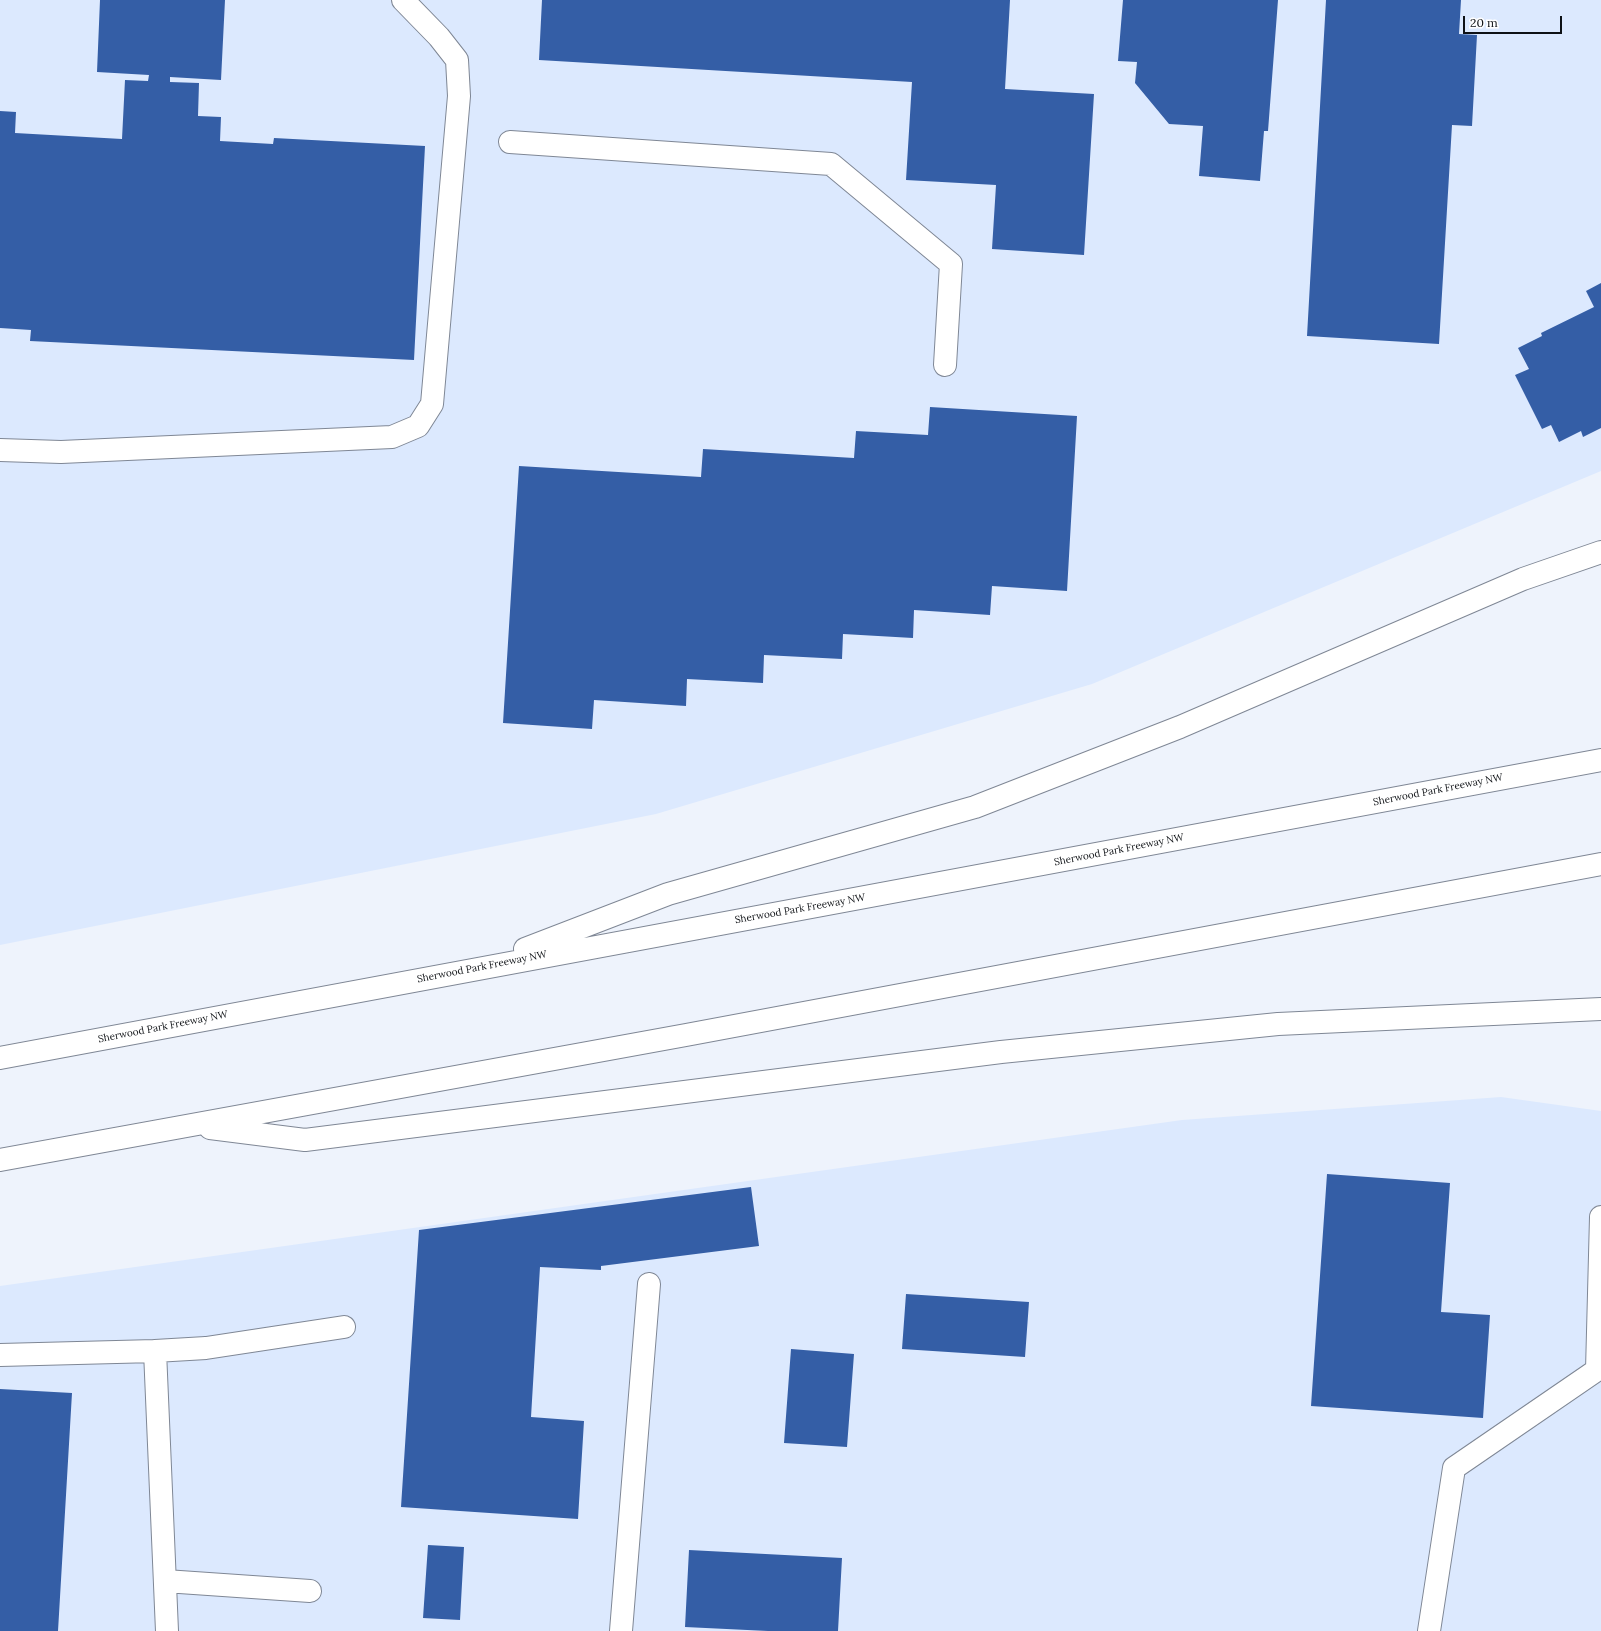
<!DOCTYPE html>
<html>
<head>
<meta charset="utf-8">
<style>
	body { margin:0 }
	#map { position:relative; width:1601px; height:1631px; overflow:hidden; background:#eef3fc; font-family:Lora,serif }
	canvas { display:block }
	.scale { position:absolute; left:1463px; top:16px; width:99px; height:18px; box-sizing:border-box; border:2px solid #0e1115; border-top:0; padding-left:5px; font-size:12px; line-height:14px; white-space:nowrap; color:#0e1115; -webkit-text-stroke:3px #fff; paint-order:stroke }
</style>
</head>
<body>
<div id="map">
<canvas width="1601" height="1631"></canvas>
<div class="scale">20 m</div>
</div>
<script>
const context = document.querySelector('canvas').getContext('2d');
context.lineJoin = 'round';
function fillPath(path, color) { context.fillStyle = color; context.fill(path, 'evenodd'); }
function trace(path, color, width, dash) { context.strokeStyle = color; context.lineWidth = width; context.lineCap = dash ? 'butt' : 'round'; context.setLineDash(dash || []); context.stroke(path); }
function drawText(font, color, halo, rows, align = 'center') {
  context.font = font + ' Lora,serif'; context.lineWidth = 4; context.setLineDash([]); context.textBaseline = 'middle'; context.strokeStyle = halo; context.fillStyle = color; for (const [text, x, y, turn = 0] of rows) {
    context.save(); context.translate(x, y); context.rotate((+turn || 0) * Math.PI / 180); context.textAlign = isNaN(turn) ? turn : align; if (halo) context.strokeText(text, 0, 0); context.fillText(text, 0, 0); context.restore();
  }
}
fillPath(new Path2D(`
	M0,0h1601v471l-509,213 -436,130 -656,131z
	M1501,1097l100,14v520h-1601v-345l1182,-166z`), '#dce9fe');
fillPath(new Path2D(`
	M100,0h125l-4,80 -51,-3v5l29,1 -1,33 23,1 -1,24 53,3 1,-6 151,8 -11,214 -384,-19 1,-11 -31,-2v-217l16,1 -1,21 107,6 3,-59 23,1 1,-6 -52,-3z
	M542,0h468l-5,89 89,5 -10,161 -92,-6 4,-64 -90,-5 6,-98 -373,-22z
	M1123,0h155l-10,131h-4l-4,50 -61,-5 4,-50 -34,-2 -34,-41 2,-21 -19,-1z
	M1326,0h135l-2,34 18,1 -5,91 -20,-1 -13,219 -132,-8z
	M1601,283v145l-18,9 -2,-6 -22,11 -8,-17 -9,4 -27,-54 14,-6 -11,-21 24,-12 -1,-3 53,-26 -8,-16z
	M930,407l147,9 -10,175 -75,-5 -2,29 -76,-5 -1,28 -70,-4 -1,25 -78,-4 -1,28 -76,-4 -1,27 -92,-6 -2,29 -89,-6 16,-257 182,11 2,-28 151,9 2,-27 72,4z
	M1327,1174l123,9 -9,129 49,3 -7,103 -172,-12z
	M751,1187l8,59 -158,20v4l-61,-3 -9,150 53,4 -6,98 -177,-12 18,-277z
	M906,1294l123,8 -4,55 -123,-8z
	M791,1349l63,5 -7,93 -63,-4z
	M0,1389l72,4 -14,238h-58z
	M428,1545l36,2 -4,73 -37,-2z
	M689,1550l153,8 -4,73h-70l-83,-4z`), '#345ea6');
const minor = new Path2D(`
	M510,142l321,22 120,100 -6,101
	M0,450l61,2 331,-15 26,-11 14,-22 27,-308 -2,-36 -18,-23 -36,-37
	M155,1351l51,-3 138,-21
	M0,1355l155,-4 12,280
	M165,1581l145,10
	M621,1631l28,-347
	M1429,1631l25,-163 143,-98 4,-153`);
const highway = new Path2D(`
	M525,949l143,-55 307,-87 205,-80 343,-148 78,-27
	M0,1058l1601,-298
	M210,1128l95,12 696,-88 277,-28 323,-15
	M0,1160l686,-125 915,-171`);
trace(minor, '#7f8795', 24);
trace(highway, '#7f8795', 24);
trace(minor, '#fff', 22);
trace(highway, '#fff', 22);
drawText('10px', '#0e1115', '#fff', [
	["Sherwood Park Freeway NW",1438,790,-11],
	["Sherwood Park Freeway NW",1119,850,-11],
	["Sherwood Park Freeway NW",800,909,-10],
	["Sherwood Park Freeway NW",482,967,-11],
	["Sherwood Park Freeway NW",163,1027,-11]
]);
</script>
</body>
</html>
